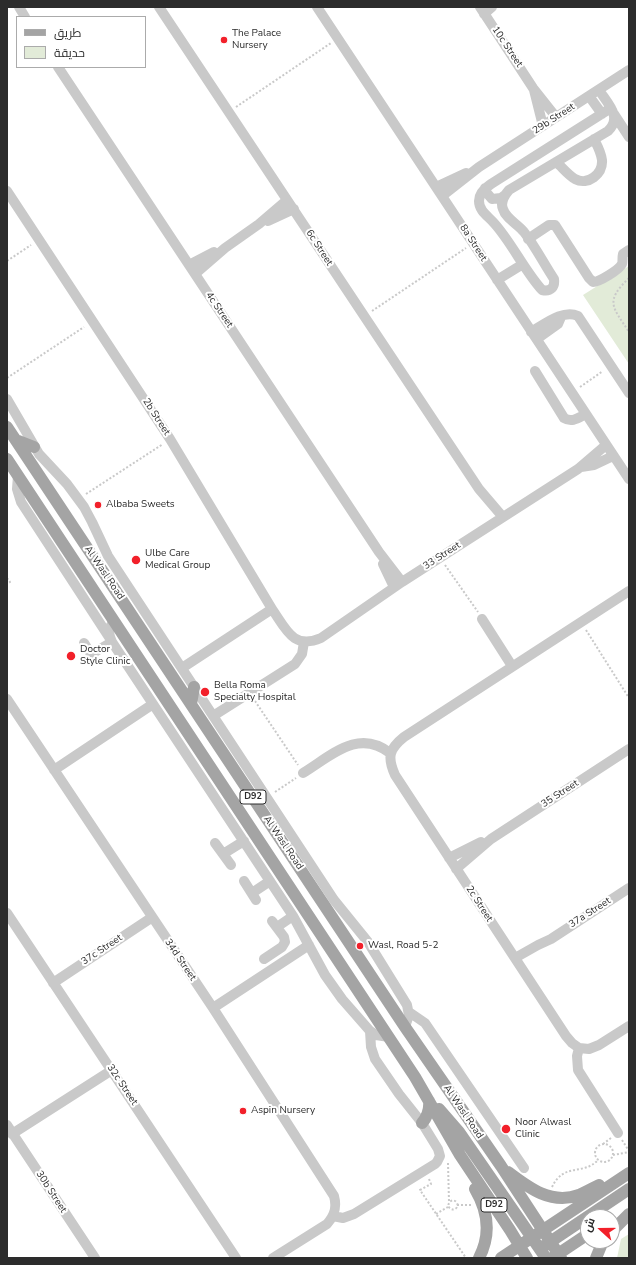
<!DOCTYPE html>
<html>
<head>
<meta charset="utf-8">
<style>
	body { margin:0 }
	#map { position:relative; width:636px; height:1265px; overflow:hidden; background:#fff; font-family:"Nunito Sans",Cairo,sans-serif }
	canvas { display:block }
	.frame { position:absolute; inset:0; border:8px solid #2c2c2c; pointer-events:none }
	.legend { position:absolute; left:16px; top:16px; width:130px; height:52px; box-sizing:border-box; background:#fff; border:1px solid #ababab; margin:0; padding:5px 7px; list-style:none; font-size:12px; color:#2c2c2c }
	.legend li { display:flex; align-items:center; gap:8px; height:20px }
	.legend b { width:20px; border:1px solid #ababab }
	.north { position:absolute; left:580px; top:1209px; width:40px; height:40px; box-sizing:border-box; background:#fff; border:1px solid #ababab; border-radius:50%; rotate:291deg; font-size:11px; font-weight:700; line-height:16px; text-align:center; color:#2c2c2c }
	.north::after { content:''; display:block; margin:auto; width:14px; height:18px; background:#f2202a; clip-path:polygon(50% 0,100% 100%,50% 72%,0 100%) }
</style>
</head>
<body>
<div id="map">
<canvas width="636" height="1265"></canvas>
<div class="frame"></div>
<ul class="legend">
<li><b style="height:5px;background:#a4a4a4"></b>طريق</li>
<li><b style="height:11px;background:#e2ebd8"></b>حديقة</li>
</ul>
<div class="north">ش</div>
</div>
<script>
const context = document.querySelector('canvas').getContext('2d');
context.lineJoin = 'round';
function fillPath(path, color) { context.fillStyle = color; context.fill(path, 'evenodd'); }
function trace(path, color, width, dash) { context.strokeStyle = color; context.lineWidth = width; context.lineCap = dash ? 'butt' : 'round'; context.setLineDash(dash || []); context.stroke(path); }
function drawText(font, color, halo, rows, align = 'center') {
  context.font = font + ' "Nunito Sans",sans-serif'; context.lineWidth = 4; context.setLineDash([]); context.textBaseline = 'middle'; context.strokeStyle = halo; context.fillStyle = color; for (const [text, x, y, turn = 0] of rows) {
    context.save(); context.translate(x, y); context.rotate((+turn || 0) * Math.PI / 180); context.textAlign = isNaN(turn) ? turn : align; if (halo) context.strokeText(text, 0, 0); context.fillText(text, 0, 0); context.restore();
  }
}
fillPath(new Path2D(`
	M629,266v98l-46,-69z
	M629,1234v24h-12l4,-19z`), '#e2ebd8');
trace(new Path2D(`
	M236,107l95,-64
	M7,261l24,-16
	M629,278c-25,24 -16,29 0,54
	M372,311l94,-63
	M7,378l77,-51
	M580,387l23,-16
	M86,494l77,-50
	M445,565l33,47
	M7,578l3,4 -3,2
	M586,630l43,68
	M255,701l43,64
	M275,792l21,-14
	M622,1140l7,11
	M595 1153a9 9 0 1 1 18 0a9 9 0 1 1-18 0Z
	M603,1144l8,-6
	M613,1155l16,-3
	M448,1163l1,39
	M429,1179l2,5 -11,6 46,68
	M552,1187c12,-25 31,-11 46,-27
	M448.5 1205a4.5 4.5 0 1 1 9 0a4.5 4.5 0 1 1-9 0Z
	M457,1205h15
	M436,1214l12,-7`), '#c9c9c9', 2, [2, 2]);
trace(new Path2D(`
	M19,7l6,10
	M159,7l320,482 23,27
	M317,7l312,472
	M480,7l53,81 23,29
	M484,14l8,-7
	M58,67l321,485 23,30
	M534,90l9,36
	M599,90c8,13 24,27 9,41l-99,59c-5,6 -9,12 -6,19 3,10 15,15 21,23 11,14 20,32 30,47 1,8 -3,13 -12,11 -18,-20 -30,-47 -48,-67 -6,-7 -15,-12 -15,-22 0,-8 6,-13 12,-17l120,-76
	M589,96l13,18
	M614,114l15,23
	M556,162c6,5 12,13 19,17 13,7 28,-5 27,-19 -1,-8 -5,-15 -8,-21
	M436,187l30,-14
	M485,188l1,4 6,7 9,-1 4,-3
	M7,191l163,248 102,170c14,20 21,41 49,29l81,-56 176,-113 28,-24
	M442,196l37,-29 150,-97
	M268,221l26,-12
	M528,239l21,-14h6l34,53 4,4c6,0 26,-12 29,-18 1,-3 0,-6 1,-10l6,-4
	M189,265l25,-13
	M195,274l30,-26 34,-24 28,-24
	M497,280l26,-16
	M531,332c14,-8 32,-23 47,-16l51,77
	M537,339l21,-15 3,-7
	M535,371l29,47c8,5 14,0 22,-4
	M7,399l32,55 28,30 17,23 8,15 16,34 226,344 34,42 39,63 2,10 -4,12
	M581,467l13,-2 19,-9
	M18,476l-1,13 4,13 88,135
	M383,564l11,23
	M482,619l30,47
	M114,621c-6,7 -6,13 -2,21l181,274 32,59 17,24 28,32 6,4 13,2
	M84,643l5,8 4,2 19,-11
	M182,668l90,-59
	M7,699l206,309 121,188c3,11 1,19 -7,28l-54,34
	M213,716l82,-52 7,-10 2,-12
	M54,770l99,-66
	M303,773c28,-17 55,-45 87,-20
	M215,843l16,22
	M223,854l21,-13
	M449,858l32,-16
	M456,869l35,-30 138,-90
	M244,881l12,19
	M252,893l18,-12
	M7,913l229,345
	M277,927l16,-11
	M515,958l23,-13 13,-6 78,-51
	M264,959l18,-12 3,-5 -1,-5 -12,-16
	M53,983l98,-65
	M213,1008l96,-63
	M409,1012l16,11 99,145
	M579,1048l-7,-5 -6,-7 -171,-261c-8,-18 -6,-26 9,-38l225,-146
	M579,1048l-2,8 1,14 40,63
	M579,1048l10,1 10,-4 30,-19
	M7,1125l88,133
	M12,1134l100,-64
	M333,1216l10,2 11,-4 81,-50 2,-2 3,-6 -2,-7 -16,-26 -23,-29 -24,-35 -4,-12 -1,-16`), '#c9c9c9', 10);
trace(new Path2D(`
	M7,427l398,600 96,139 60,92
	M16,440l18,7
	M7,459l408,618 45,78 50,75 17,28
	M191,704l3,-17
	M439,1109l20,23 87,126
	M422,1123c6,-7 8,-13 7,-22
	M508,1172c21,16 43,33 71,23 7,-3 14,-7 20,-10
	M475,1189c13,22 16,46 4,69
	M612,1231l17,-17
	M544,1246l85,-57
	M501,1258l128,-85
	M552,1258l36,-24
	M596,1258l7,-17`), '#a4a4a4', 12);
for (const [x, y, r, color] of [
	[224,40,4,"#f2202a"],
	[98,505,4,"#f2202a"],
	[136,560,5,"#f2202a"],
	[71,656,5,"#f2202a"],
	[205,692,5,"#f2202a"],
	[360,946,4,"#f2202a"],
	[243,1111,4,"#f2202a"],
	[506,1129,5,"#f2202a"]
]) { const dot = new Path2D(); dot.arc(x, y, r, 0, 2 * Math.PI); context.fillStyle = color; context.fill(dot); trace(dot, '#fff', 1.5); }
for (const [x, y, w] of [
	[253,797,26],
	[494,1205,26]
]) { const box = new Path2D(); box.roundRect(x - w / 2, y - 7, w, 14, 3); context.fillStyle = '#fff'; context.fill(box); trace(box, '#2c2c2c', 1); }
drawText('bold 9px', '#2c2c2c', null, [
	["D92",253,797],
	["D92",494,1205]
]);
drawText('10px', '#2c2c2c', '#fff', [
	["The Palace",232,34],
	["Nursery",232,46],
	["Albaba Sweets",106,505],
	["Ulbe Care",145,554],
	["Medical Group",145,566],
	["Doctor",80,650],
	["Style Clinic",80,662],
	["Bella Roma",214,686],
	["Specialty Hospital",214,698],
	["Wasl, Road 5-2",368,946],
	["Aspin Nursery",251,1111],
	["Noor Alwasl",515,1123],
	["Clinic",515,1135]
], 'left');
drawText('10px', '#2c2c2c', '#fff', [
	["10c Street",507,47,56],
	["29b Street",554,119,-33],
	["8a Street",473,243,57],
	["6c Street",319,248,57],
	["4c Street",219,310,56],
	["2b Street",156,417,57],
	["33 Street",442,556,-33],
	["Al Wasl Road",104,573,56],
	["35 Street",560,794,-33],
	["Al Wasl Road",283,843,56],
	["2c Street",479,904,57],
	["37a Street",590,913,-33],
	["37c Street",102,950,-34],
	["34d Street",180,960,56],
	["32c Street",122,1085,56],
	["Al Wasl Road",463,1112,56],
	["30b Street",51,1192,57]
]);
</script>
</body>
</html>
